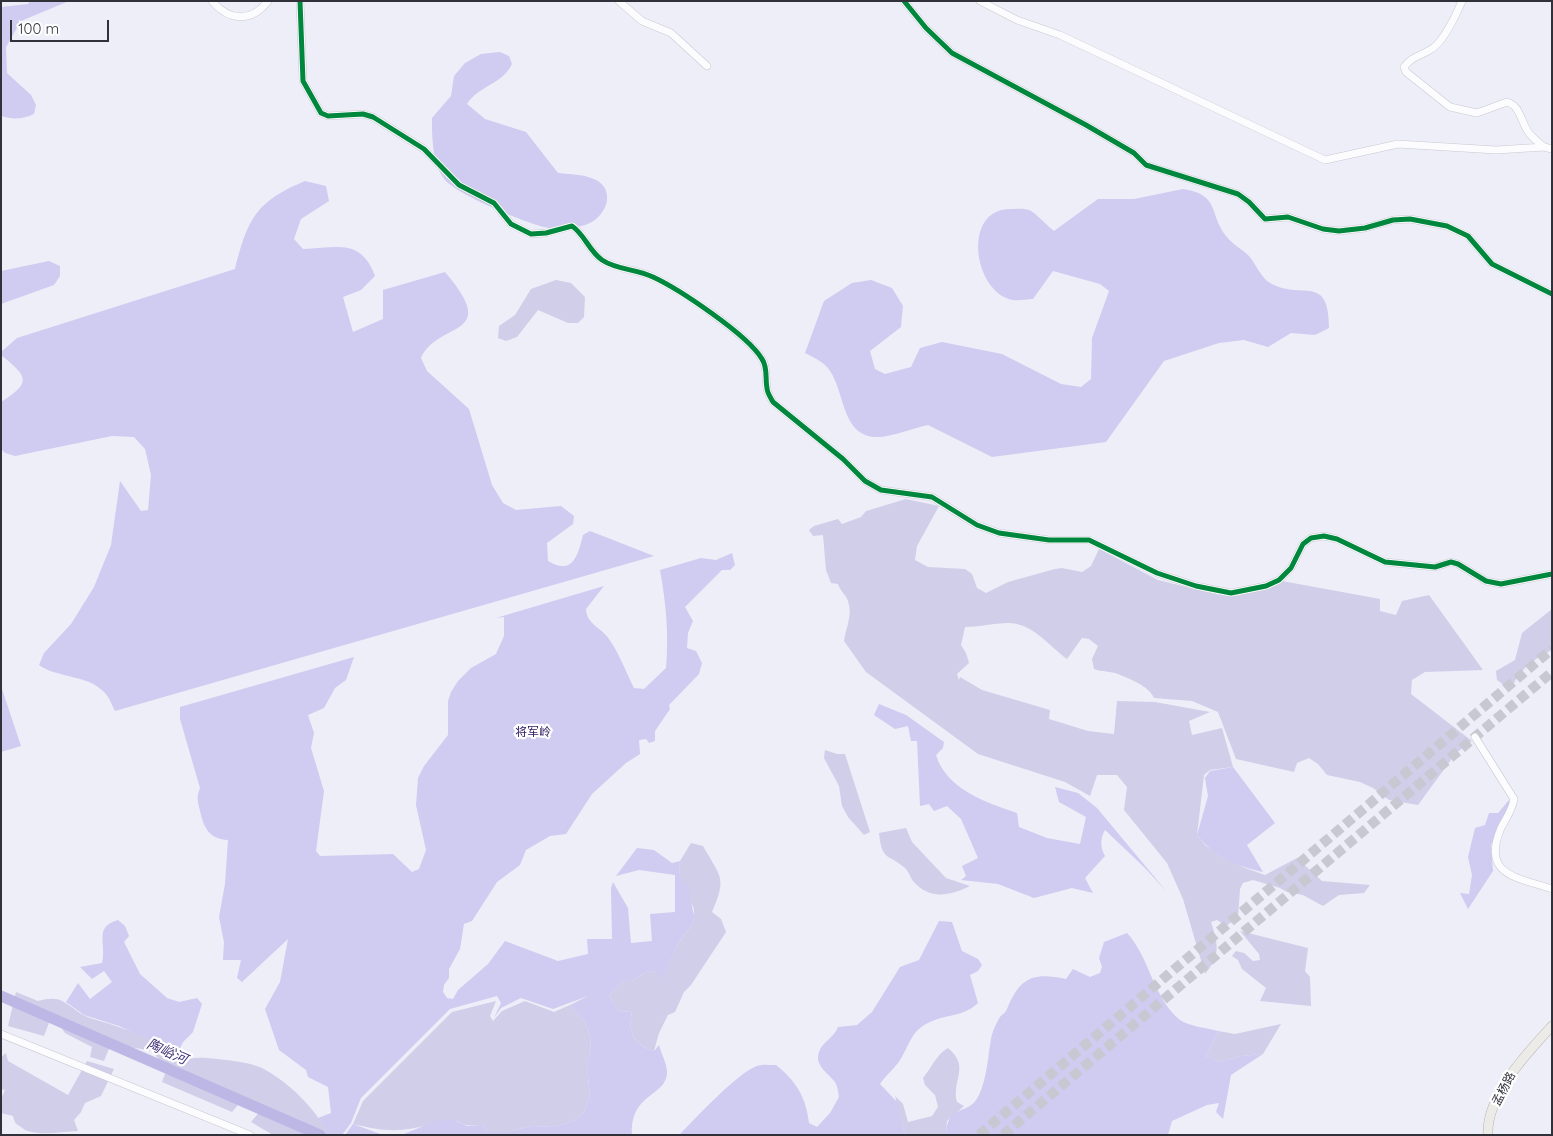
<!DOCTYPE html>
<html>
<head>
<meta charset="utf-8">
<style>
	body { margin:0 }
	#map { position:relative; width:1553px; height:1136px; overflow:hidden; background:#eeeef8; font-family:Quicksand,sans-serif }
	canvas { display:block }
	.frame { position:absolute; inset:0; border:2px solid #31313a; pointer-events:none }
	.scale { position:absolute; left:10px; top:20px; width:99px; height:22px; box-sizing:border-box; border:2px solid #31313a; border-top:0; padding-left:6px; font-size:15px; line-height:18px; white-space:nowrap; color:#31313a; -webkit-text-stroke:4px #fff; paint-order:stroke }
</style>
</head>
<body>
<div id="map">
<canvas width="1553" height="1136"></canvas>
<div class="frame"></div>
<div class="scale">100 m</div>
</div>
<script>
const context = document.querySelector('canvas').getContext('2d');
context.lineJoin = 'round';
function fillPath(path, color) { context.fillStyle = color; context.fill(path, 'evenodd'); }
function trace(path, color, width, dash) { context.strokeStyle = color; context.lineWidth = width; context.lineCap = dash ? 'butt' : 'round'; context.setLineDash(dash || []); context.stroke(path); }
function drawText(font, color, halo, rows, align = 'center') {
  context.font = font + ' Quicksand,"Noto Sans SC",sans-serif'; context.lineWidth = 4.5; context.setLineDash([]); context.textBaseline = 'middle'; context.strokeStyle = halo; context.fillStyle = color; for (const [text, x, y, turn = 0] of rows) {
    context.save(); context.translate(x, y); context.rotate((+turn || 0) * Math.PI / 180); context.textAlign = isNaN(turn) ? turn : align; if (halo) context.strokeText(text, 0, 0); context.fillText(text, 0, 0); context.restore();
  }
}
fillPath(new Path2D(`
	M556,280l15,3 14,14 -1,20 -6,6h-10l-30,-13 -21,27 -11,4 -8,-3 1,-12 16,-11 16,-26z
	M906,499l33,7 -22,40 -2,14 13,7 37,2 7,5 5,14 9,5 22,-11 47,-13 7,-1 20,4 9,-6 8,-17 59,31 61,15 18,1 45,-15 98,18v12l16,4 6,-14 27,-6 54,75 -58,2 -13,8 -1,14 61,47 -16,12 -38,52 -29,-5 -16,-12 -13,-6 -33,-7 -9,-11 -9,-6 -12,5 -3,9 -58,-13 -18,-47 -26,-11 -38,-3c-5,-12 -24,-19 -36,-24 -7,-3 -16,-2 -24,-5l-2,-10 6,-13 -9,-7 -7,-1 -15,21c-18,-13 -34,-36 -59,-36 -14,0 -28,4 -43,4l-4,18 5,8 3,10 -12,11 2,6 1,-3 22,13 68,20 -1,9 39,12 26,3 3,-33 38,1 55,10 -21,9 3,14 30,-7 11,39 -23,3 -6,5 -7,60 8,10 17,12 23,11 20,7 32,-17 25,23 48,4 -6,8 -25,2 -16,11 -20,-11 -16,-3 -7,-4 -27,-8 -10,3 -3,6 -2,29 -12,8 -9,-6 -6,2c7,22 10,33 -6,52l-22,-75 -16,-36 -43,-53 3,-23 -10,-12h-20l-7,21 -25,-14 -87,-28 -112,-82 -22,-31c2,-14 9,-26 4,-40 -2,-6 -8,-10 -10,-17l-7,-1 -5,-13 -3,-35 -10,1 -4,-6 5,-4 24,-7 4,5 19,-7 5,-6z
	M1552,609v41c-18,9 -34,20 -41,40l-14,-10 -1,-9 19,-11 7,-27z
	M825,750l12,4h8l25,78 -6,3 -16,-18 -6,-11 -3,-20 -15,-28z
	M906,828l6,14 34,36 24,8c-20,10 -41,14 -57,-5 -3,-4 -4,-9 -8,-13 -17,-15 -23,-6 -26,-35z
	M691,843l12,3c18,32 24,31 9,66l9,7 5,13 -35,53 -7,7 -9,20 -7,3 -9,18 -5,18c-22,-7 -26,-19 -22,-40l-13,1 -10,-16 14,-15h9l15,-10 8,1 7,5 16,-33 15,-21 1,-14 -15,-33 1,-15z
	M1240,931l68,17 -3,23 5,6 1,29 -51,-5 6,-13 -24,-19 -4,-9 -6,-4 4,-5 8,2 9,8 7,-1 -1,-6z
	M16,992l22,9c29,-9 30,10 55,18 22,6 43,14 64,21 11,4 18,15 30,18 5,1 13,-1 19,0 14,1 44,4 56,10 26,14 54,40 66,67h-55l-22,-13 10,-12 -3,-5 -16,-5 -10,12 -70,-30 4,-11 -13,-20 -42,-7 -7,17 -14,-4 2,-10 -27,-14 -13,-18 -8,21 -36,-10z
	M496,1001l-6,15 3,5 9,-10 23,-10 29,11 16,-7 14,16 6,14 1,14 -4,17 3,31 -6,15 -10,9 -21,6 -21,-1 -26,6h-18l-6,-7c-5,0 -11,1 -16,0 -5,-1 -9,-5 -14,-4 -45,7 -51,15 -99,3l10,-23 89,-89z
	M1281,1024l-18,30 -22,2 -22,6 -13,-6 12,-25 17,3z
	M948,1048c23,19 3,33 9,54l7,4 -17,15 -1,14h-41l-10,-39 8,8 5,18 24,-6 6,-9 -3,-12 -10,-10 -2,-7c9,-11 13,-23 25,-30z
	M6,1053l2,8 60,34 19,-34 27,8 -13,27 -16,7 -4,9 -7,8 4,11c-17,1 -39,5 -53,-1 -7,-6 -10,-4 -12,-14l-12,-3v-14l4,-9 -4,-1v-32z`), '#d0cee9');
fillPath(new Path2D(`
	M30,1h39l-48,20 -15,26 1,26 24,22 5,10 -2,9c-11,5 -21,6 -33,2v-109l27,-3z
	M500,52l9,4 3,8c-9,20 -34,22 -45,40l18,15 41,13 32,41c18,2 52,1 49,28 -1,7 -8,17 -15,21 -13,7 -34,8 -48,5 -20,-5 -86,-32 -99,-47 -13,-16 -13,-43 -13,-62l19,-22 3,-20 11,-13 16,-9z
	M305,181l21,5 3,15 -28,18 -7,20 9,10c34,-1 58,-11 72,27l-14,14 -18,7 10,35 30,-13v-29l62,-18c57,67 -7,48 -24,86l6,13 42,38 23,76 11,18 13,7 45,-4 13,10 -1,8 -26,19 1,18c25,15 30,-6 35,-26l7,-4 64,25 -539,155c-3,-6 -6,-14 -10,-18 -17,-19 -46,-14 -66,-28l5,-12 27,-29 23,-37 17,-42 9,-64 21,30 7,-1 3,-35 -6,-26 -11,-12 -22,-1 -97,20 -10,-3 -4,-4v-47c32,-20 26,-26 0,-47v-3l16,-14 218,-69c13,-50 20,-67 70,-88z
	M1183,189c38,6 25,24 43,47 6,8 16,13 23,20 7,8 12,22 21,27 31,18 59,-11 59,45l-14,7 -24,-2 -23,14 -24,-7 -25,3 -55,18 -58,81 -114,15 -64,-32c-14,3 -39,13 -53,12 -33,-2 -30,-44 -45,-66 -6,-9 -15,-13 -25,-18l19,-52 28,-18 19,-3 21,8 11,18 -2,21 -31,24 5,18 10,5 26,-7 9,-19 22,-6 60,12 59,30 20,3 10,-8 1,-41 17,-47 -9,-7 -47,-13 -20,28c-6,0 -14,2 -20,1 -40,-7 -52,-93 -1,-91 5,0 14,-1 19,2 8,5 15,14 23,20l44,-32h36z
	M49,261l11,5v10l-6,9 -53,19v-33z
	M732,553l3,12 -5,5h-8l-37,37 8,14 -5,12 -1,15 9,3 6,12 -3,11 -30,31 1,4 -15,22v10l-6,2 -3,-4 -7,1 1,14 -14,9 -34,31 -26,40 -16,2 -24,14 -6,15 -23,17 -25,39 -8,3 -4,25 -11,20v9l-5,7 -1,7 4,6 6,1 5,-9 30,-26 17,-23 53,20 30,-7 -1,-15h25l-1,-51 2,-6 15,26 3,35 21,-2 -2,-27 25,-2v-37l-36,-5 -23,6 21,-28 17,2 18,13 8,-2 -1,15 8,7 7,33 -1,7 -15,21 -16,34 -7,-6 -8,-1 -15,10h-9l-14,15 10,16 13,-1c-4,21 0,33 22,40l5,-6c2,8 8,19 8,27 0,25 -37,20 -35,63h-240l12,-1 34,-14h16l13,6 15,-1 6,7h18l26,-6 21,1 21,-6 10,-9 6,-15 -3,-31 4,-17 -1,-14 -6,-14 -14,-16 18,-9 -35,13 -32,-11 -20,10 -7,10 7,-15 -4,-7 -47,13 -89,89 -10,25 -9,12h-14l-10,-17 13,-5 -3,-26 -20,-10 -2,-7 -27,-20 -14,-41 15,-27 8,-43 -46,43 -5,-4 4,-18h-18l1,-18 -5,-25 6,-33 3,-44c-18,-1 -24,-11 -28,-29 -2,-9 -4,-14 0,-23l-20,-69v-12l174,-50 -8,23 -11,8 -11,20 -16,7 6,18 -3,15 13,43 -8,60 4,5 73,-2 19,18 7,-3 7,-19 -10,-45 2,-27 6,-12 24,-31v-34l3,-9 7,-11 13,-13 25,-14 8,-18v-19l-8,1 108,-32 -18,23c1,16 15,18 23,30 10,14 17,33 25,49l10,1 22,-21c3,-34 0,-65 -6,-98l41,-12 15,2z
	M1,686l20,60 -20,6z
	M879,704l27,11 38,27 -1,6 -7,7c10,34 51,48 81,58l2,14 28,11 33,6 6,-27 -27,-15 -4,-15 23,6 19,15 70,84 -22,-24 -40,-38c-5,9 -5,17 0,26l-20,22 8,15 -21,-5 -38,10 -36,-14 -37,-4 5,-4 -4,-10 16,-8 -17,-39 -14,-13 -13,5 -5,-7 -9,2 -3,-65h-6l-3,-15 -13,3 -21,-14z
	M1233,767l42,56 -28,22 16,27c-25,-5 -50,-16 -66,-37l11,-39 -3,-18 5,-7z
	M1509,800v6l-18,39 2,26 -25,38 -8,-16 9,1 3,-19 -4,-18 7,-29 10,-3 4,-12h9z
	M118,920l7,6 4,10 -5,6 16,32 27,24 12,4 18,-4 5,6 -9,28 -10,10 -5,11 -21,-13 -11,-2 -27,-12 -35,-11 -18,-13 12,-19 12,16 22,-17 -8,-11 -12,8 -12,-12 22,-4c5,-19 -9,-36 16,-43z
	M939,921l13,1 10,29 16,8 4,6 -4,6 -8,4 8,28c-14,13 -27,11 -43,17 -26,9 -24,25 -37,43 -6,8 -13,13 -18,21l17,18 8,33h-226c16,-16 58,-62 78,-69 5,-2 13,-1 19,-1 20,16 30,32 33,58l8,4 13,-14 9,-16c-1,-5 -1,-10 -4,-15 -7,-9 -21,-17 -16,-30 3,-10 15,-14 19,-25l19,-2 15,-13 28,-45 19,-7z
	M1127,933c23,25 26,65 53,87 8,6 27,8 38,11l-12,25 13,6 22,-6 22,-2 -32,21 -8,44 -7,-7 3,-9 -12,2 -35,16 -4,14h-222c2,-34 22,-17 33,-40 8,-17 9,-39 12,-56 1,-6 5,-16 9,-22 2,-3 5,-3 7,-8 13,-31 25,-37 59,-30l7,-10 17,8 10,-4 2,-6 -3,-9 5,-16z
	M353,1124l30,11h-38z`), '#cfcbf1');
trace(new Path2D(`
	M1,996l319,139`), '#bcb7e5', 11);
trace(new Path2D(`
	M979,1135l573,-486
	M1003,1135l549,-463`), '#c8c8d2', 10, [10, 5]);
const minor = new Path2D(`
	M212,1c17,20 39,22 56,0
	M300,1l3,80 18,32 7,3 35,-2 10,3 51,32 35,36 35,18 17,21 20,10 15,-1 26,-7c13,9 17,25 30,34 15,10 34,9 51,17 26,12 95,58 109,82 6,9 3,19 5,29 0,5 4,10 6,14l70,57 22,22 16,9 51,7 45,28 22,8 50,7h40l68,33 39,13 35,7 35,-7 13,-6 12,-12 12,-24 8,-6 13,-2 13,3 48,23 50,5 16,-5 7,2 28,17 15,3 51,-10
	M619,1l23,20 29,12 36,33
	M904,1l22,27 26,25 134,72 48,28 12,12 92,29 11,8 16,17 23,-2 35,12 16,2 26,-3 28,-8 17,-1 37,7 21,10 24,28 60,30
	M980,1l37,19 43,15 265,125 73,-16 98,6 48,-3 8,2
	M1462,1c-6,14 -19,42 -32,49 -10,6 -19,7 -26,17l2,5 44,35 27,6 30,-11c14,4 14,21 22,31 4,5 10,10 15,14
	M1475,737l39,62c-2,12 -8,19 -13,29 -20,47 15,49 51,61
	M1,1034l249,101`);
const major = new Path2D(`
	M1488,1135c-2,-39 39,-82 64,-109`);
trace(minor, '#c8c8d1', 8);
trace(major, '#b5b3ae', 10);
trace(minor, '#fcfcfe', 7);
trace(major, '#edebe8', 9);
trace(new Path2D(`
	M300,1l3,80 18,32 7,3 35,-2 10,3 51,32 35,36 35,18 17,21 20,10 15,-1 26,-7c13,9 17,25 30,34 15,10 34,9 51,17 26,12 95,58 109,82 6,9 3,19 5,29 0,5 4,10 6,14l70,57 22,22 16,9 51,7 45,28 22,8 50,7h40l68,33 39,13 35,7 35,-7 13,-6 12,-12 12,-24 8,-6 13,-2 13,3 48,23 50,5 16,-5 7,2 28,17 15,3 51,-10
	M904,1l22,27 26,25 134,72 48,28 12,12 92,29 11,8 16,17 23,-2 35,12 16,2 26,-3 28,-8 17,-1 37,7 21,10 24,28 60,30`), '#00873e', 5);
drawText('12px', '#2b185e', '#fff', [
	["将军岭",533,732]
]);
drawText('12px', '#31313a', '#fff', [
	["孟杨路",1504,1089,-63]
]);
drawText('italic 14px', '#403178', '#fff', [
	["陶峪河",167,1052,24]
]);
</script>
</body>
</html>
